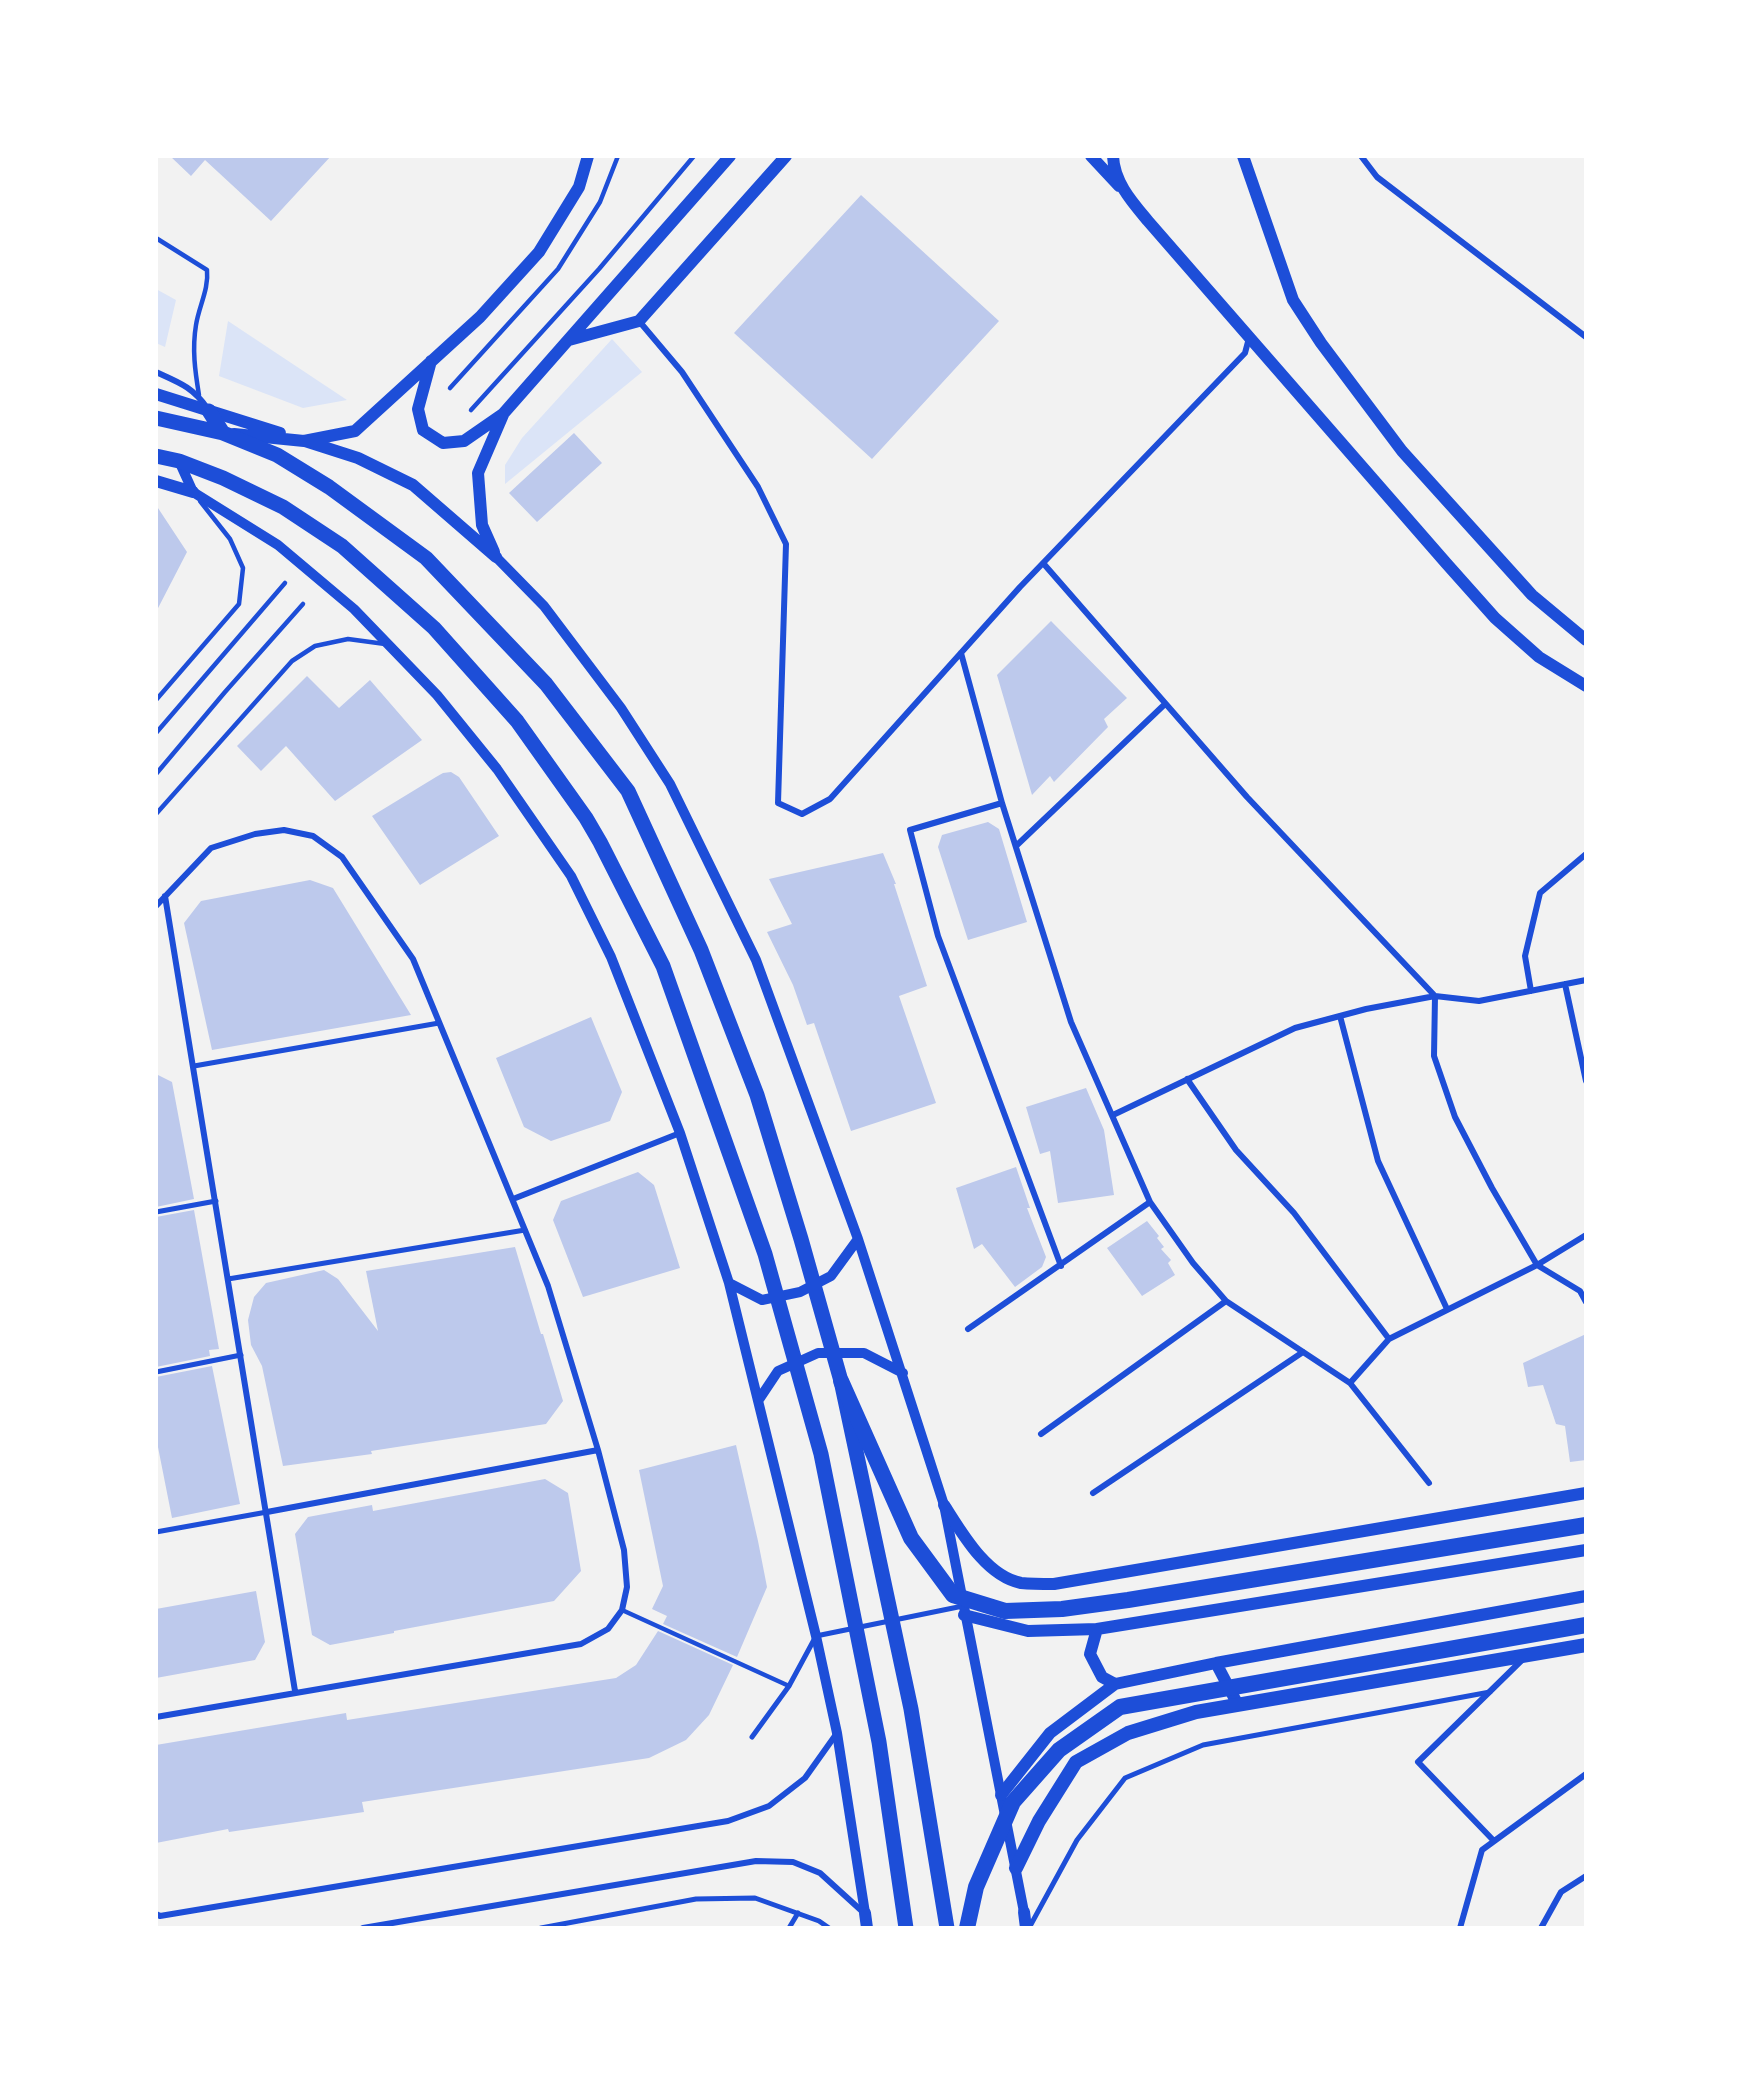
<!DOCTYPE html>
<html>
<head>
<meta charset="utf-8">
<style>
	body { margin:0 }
	#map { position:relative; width:1742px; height:2084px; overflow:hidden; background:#f2f2f2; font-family:"Work Sans",sans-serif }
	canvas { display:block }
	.frame { position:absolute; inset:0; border:158px solid #fff; pointer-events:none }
</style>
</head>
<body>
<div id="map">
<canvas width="1742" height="2084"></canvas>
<div class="frame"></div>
</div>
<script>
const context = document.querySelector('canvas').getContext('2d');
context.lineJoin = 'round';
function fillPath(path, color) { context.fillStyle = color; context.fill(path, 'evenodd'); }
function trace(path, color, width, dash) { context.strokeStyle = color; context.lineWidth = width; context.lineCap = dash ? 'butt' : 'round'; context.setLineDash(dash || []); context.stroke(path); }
fillPath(new Path2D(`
	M156,289l20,11 -11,47 -9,-4z
	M228,321l119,79 -44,8 -84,-32z
	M612,339l30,33 -137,112v-19l17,-27z`), '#dbe4f7');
fillPath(new Path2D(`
	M170,156h161l-60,65 -66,-61 -14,16z
	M861,195l138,126 -127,138 -138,-126z
	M574,433l28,30 -65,59 -28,-29z
	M156,505l31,47 -31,60z
	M1051,621l76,77 -23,21 4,8 -54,55 -4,-6 -18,19 -35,-120z
	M307,676l32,32 31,-28 52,60 -87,61 -49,-55 -25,25 -24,-25z
	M451,772l8,5 40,59 -79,49 -48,-69 64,-39 7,-4z
	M988,822l11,7 28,93 -59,18 -30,-93 4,-12z
	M883,853l13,31h-2l33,102 -28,10 37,107 -85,28 -37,-108 -7,2 -14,-40 -26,-53 25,-8 -23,-45z
	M310,880l23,8 78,127 -199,35 -28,-127 17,-22z
	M591,1017l31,75 -12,29 -59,20 -27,-14 -28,-69z
	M156,1074l16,8 22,117 -38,8z
	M1086,1088l18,42 10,65 -56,8 -8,-52 -10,3 -14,-47z
	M1016,1167l14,41h-3l19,49 -4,10 -27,20 -33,-43 -8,5 -18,-61z
	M638,1172l16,13 26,83 -97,29 -30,-77 8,-19z
	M194,1210l25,139 -10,1 1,6 -54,11v-150z
	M1147,1221l12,15 -2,2 7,9 -3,2 10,11 -3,3 7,12 -33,21 -35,-48z
	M515,1247l26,87h2l20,67 -17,23 -175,27 1,3 -89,12 -21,-100 -11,-21 -3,-25 6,-23 12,-14 58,-13 14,9 40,52 -12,-60z
	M1586,1334v126l-16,2 -5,-36 -9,-2 -13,-39 -15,2 -5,-24z
	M212,1366l28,138 -68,14 -16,-81v-60z
	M736,1445l22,96 9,46 -30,70 -74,-33 4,-8 -15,-7 11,-23 -24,-116z
	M545,1479l23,14 13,78 -27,30 -160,30v2l-64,12 -18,-10 -17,-101 13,-17 64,-12 1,6z
	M256,1591l9,51 -10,18 -99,18v-69z
	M658,1631l75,34 -24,50 -23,25 -37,18 -287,44 2,10 -135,20 -1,-3 -72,14v-98l190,-32 1,7 269,-42 20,-13z`), '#bdc9ec');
trace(new Path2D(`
	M156,238l51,32c2,19 -8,36 -11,55 -4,24 -1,46 3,70
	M450,388l108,-119 42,-67 18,-46
	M471,410l128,-141 95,-113
	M156,700l83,-96 4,-36 -13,-29 -30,-38
	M156,733l129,-150
	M156,774l69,-82 78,-88
	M156,814l136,-153 23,-15 33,-7 37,5
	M622,1610l167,76`), '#1d4ed8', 4.5);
trace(new Path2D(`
	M194,1066l245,-43
	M156,1212l60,-11
	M228,1279l297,-49
	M156,1372l85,-17
	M156,1532l111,-20
	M752,1737l37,-51 27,-50 147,-30
	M541,1928l155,-29 59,-1 64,23 10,7
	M789,1928l9,-15
	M1029,1928l48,-88 48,-62 78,-33 287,-53`), '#1d4ed8', 5);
trace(new Path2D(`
	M1361,156l16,21 209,160
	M639,321l43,51 76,115 28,57 -8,259 24,11 28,-15 190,-212 225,-234 4,-15
	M156,372c22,10 37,15 51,36
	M1043,563l204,234 188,199 44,5 107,-21
	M961,653l41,150 69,219 79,180 43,61 33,38 124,82 79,100
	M1002,803l-92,27 28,106 123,330
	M1016,846l149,-142
	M165,896l130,795
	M156,906l55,-58 44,-14 29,-4 29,6 29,21 71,102 135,327 50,164 26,100 3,37 -5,23 -14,19 -27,15 -425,73
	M1565,984l21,97
	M1531,991l-6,-35 15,-63 46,-39
	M1340,1016l38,145 69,148
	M1187,1079l49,71 58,63 95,126
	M1113,1115l182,-87 71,-19 69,-13 -1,60 21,61 37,71 45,77 43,26 6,11
	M513,1199l167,-66
	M968,1329l182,-127
	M1350,1383l39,-44 148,-74 49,-30
	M1041,1434l185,-133
	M1093,1493l210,-141
	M267,1512l331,-62
	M1494,1841l-76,-79 105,-103
	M156,1914l4,2 568,-95 41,-15 36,-28 32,-45
	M363,1928l393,-67 37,1 27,11 44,40
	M1460,1928l22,-78 104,-76
	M1541,1928l20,-36 25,-16`), '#1d4ed8', 6);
trace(new Path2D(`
	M179,461l14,31 85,53 76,64 83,86 60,74 74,107 40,81 69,176 49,150 87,353 21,97 28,180
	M496,557l48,49 77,102 49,76 86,176 102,279 86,266 80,407
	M729,1283l33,17 38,-8 31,-16 27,-37
	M758,1401l20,-30 40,-18h46l39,20`), '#1d4ed8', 10);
trace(new Path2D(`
	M1091,156l28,30
	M1113,156c1,26 19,46 35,65l298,342 49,55 44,39 47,29
	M1243,156l50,144 28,43 81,108 130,144 54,45
	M569,340l70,-19 147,-165
	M431,361l-13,48 5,21 20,13 21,-2 39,-27 227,-258
	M156,394l124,39
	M234,434l70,7 51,-10 125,-114 59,-65 40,-65 9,-31
	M305,441l53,17 55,27 83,72
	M156,481l37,11
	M494,552l-12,-27 -4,-52 25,-58
	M944,1505c18,28 42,71 77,78 11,1 22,1 33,1l532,-91
	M1586,1550l-489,79 -7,25 12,23 13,7 101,-21 370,-67
	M964,1615l64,16 69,-2
	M1216,1663l22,42
	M1001,1795l49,-62 65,-49
	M1024,1912l2,16
	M865,1913l2,15`), '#1d4ed8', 12);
trace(new Path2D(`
	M1016,1868l23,-47 37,-59 52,-29 68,-21 390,-67`), '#1d4ed8', 14);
trace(new Path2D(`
	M209,411l14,22
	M156,418l67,15 54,22 52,32 97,71 120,126 82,107 73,159 56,145 44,144 40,142 70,328 36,219
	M156,456l23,5 44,17 60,29 59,39 92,82 83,93 69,97 14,24 63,124 102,288 56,200 58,288 27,186`), '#1d4ed8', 15);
trace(new Path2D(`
	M841,1381l70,157 42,57 52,16 57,-2 66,-9 458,-75
	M967,1928l9,-41 37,-85 46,-52 61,-43 466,-82`), '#1d4ed8', 16);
</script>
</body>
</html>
